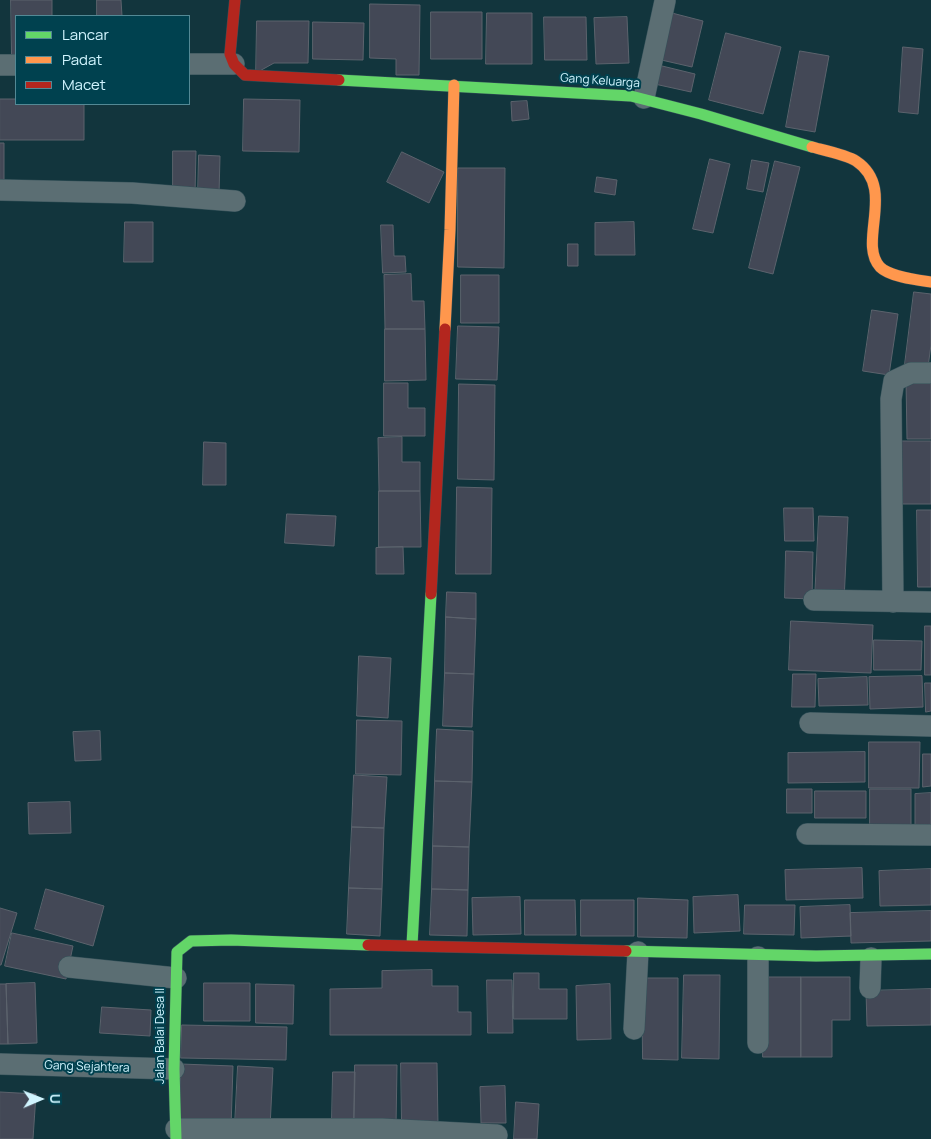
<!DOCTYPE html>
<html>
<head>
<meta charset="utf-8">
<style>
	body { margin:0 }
	#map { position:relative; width:931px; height:1139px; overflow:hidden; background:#12353d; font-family:Manrope,sans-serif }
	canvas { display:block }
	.legend { position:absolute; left:15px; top:15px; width:175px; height:90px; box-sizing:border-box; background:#00414f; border:1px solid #538995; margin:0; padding:6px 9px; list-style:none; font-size:15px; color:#d0f4fe }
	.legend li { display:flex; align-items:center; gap:10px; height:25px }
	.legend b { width:25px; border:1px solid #538995 }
	.north { position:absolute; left:15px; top:1074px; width:50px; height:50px; -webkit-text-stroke:4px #00414f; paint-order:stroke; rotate:89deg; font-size:14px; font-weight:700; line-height:20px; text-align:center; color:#d0f4fe }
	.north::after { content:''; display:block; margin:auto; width:18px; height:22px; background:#d0f4fe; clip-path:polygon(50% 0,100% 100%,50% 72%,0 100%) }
</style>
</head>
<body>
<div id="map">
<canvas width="931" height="1139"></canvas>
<ul class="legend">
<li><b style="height:6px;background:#63d668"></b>Lancar</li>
<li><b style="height:6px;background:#ff974d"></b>Padat</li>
<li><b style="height:6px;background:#b3261e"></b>Macet</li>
</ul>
<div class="north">U</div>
</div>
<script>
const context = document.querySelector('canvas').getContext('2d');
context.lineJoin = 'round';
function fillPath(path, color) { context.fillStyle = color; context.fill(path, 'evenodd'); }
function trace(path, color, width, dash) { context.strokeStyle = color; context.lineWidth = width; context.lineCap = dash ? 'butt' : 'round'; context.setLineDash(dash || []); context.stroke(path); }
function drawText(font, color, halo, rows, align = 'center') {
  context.font = font + ' Manrope,sans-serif'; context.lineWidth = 4; context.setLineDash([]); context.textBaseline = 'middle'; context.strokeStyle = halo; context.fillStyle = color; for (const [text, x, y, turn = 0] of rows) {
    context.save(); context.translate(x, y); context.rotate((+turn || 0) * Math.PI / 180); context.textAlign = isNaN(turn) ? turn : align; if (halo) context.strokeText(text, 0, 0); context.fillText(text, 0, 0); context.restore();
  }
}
const building = new Path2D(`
	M11,0h41v16h-36v41h-4z
	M97,0h24l1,16h-25z
	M370,4l50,1 -1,70h-23v-16l-26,-1z
	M431,12h51v47h-51z
	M668,12l35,9 -11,46 -35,-8z
	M487,13h45v51h-46z
	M544,17h42l1,43h-42z
	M627,17l2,46 -33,1 -2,-46z
	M257,21h52l-1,42h-34l-18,10z
	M313,22l51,1 -1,37 -50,-1z
	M726,33l55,14 -18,67 -54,-14z
	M903,47l20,2 -5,65 -19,-2z
	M800,51l29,5 -14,76 -29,-5z
	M654,64l41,10 -4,18 -41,-9z
	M0,99h16v5h68v36h-84z
	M244,99l56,1 -1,52 -56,-1z
	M527,101l2,18 -17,2 -1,-19z
	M0,143h4v44h-4z
	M173,151h23l-1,43h-22z
	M402,152l42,20 -15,31 -42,-21z
	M199,155l21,1 -1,39h-21z
	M710,159l20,5 -17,69 -20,-4z
	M752,160l17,3 -6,29 -16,-3z
	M775,161l25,6 -27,107 -24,-6z
	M458,168h47l-1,100 -46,-1z
	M597,177l20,3 -2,15 -20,-3z
	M125,222h28v40h-29z
	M634,222l1,33h-40v-32z
	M381,225h12l1,31h11l1,16 -23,1z
	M568,244h10v22h-10z
	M411,274l1,27h12l1,28h-40l-1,-54z
	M461,275h38v48h-38z
	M914,292l17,2v51l-3,22 -23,-3z
	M872,310l26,4 -9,61 -26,-4z
	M458,326l41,1 -2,53 -41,-1z
	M385,329h40l1,51 -41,1z
	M931,379v60h-24l-1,-59z
	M384,383h24v25h17v28h-41z
	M459,384l36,1 -1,95 -36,-1z
	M402,437v25h18v29h-41l-1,-53z
	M897,441h34v63h-33z
	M204,442l22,1v42h-23z
	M457,487l35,1 -1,86h-35z
	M379,491h41l1,56h-42z
	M784,508h29l1,33h-29z
	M917,510h14v77h-13z
	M287,514l49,2 -2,30 -49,-3z
	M819,516l29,1 -4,84 -29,-2z
	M403,547l1,27h-28v-26z
	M786,551l27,1 -1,47 -27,-1z
	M447,592l29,1v26l-30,-2z
	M446,617l30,2 -2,55 -29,-1z
	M791,621l82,4 -2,48 -82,-3z
	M925,626h6v49h-6z
	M874,640l48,1 -1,29h-47z
	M359,656l32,2 -3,60 -31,-2z
	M445,673l29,1 -2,53 -29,-1z
	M793,674h23l-1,33h-23z
	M922,676l1,31 -53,2 -1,-32z
	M867,677l1,28 -49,1 -1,-27z
	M925,683h6v28l-5,1z
	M357,720l45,1 -1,54 -45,-1z
	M437,729l36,2 -1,51 -37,-1z
	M100,731l1,29 -26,1 -2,-29z
	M869,742h51l-1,46h-50z
	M865,752v30l-77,1v-30z
	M923,754h8v32l-8,1z
	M354,775l33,2 -3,51 -32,-1z
	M435,781l37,1 -3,65 -36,-1z
	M787,789h25v24h-25z
	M870,789h41v43h-41z
	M815,791h51v27h-51z
	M931,793v34h-16v-33z
	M70,802l1,31 -42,1 -1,-31z
	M352,827l32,1 -2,61 -33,-1z
	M433,846l36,1 -1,43 -36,-1z
	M862,868l1,30 -77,2 -1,-30z
	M931,869v36l-51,1 -1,-35z
	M349,888l33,1 -2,47 -33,-2z
	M46,889l58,17 -11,40 -58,-17z
	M432,889l36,1 -1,46 -37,-1z
	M738,895l2,36 -46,2 -1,-36z
	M520,897l1,37 -48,1 -1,-37z
	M638,898l50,2 -1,38 -49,-1z
	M525,900h50l1,35h-51z
	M581,900h53v36h-53z
	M745,905h50l-1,30 -50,-1z
	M850,905l1,31 -50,2 -1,-31z
	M0,908l17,5 -16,52h-1z
	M931,911v30l-80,2 -1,-30z
	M12,933l61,13 -7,33 -61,-13z
	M432,970v16h26v26h13v23h-141v-46l52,-1v-17z
	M514,973h25v16h28v30h-53z
	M684,975h36l-1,84 -37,-1z
	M763,977h38v80h-38z
	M801,977h49v43h-18v37h-31z
	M642,978h36v82l-35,-1z
	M487,980h25l1,53h-25z
	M35,983l2,60 -29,1 -2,-60z
	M204,983h46v38h-46z
	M0,984h6l2,60h-8z
	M256,984l38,1 -1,39 -37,-1z
	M610,984l1,55 -34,1 -1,-54z
	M931,989v36l-64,1 -1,-35z
	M102,1007l49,3 -1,26 -50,-3z
	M182,1025l105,2 -1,33 -105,-2z
	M401,1063h36l1,63h-36z
	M181,1064l52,2 -2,62 -51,-1z
	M355,1065h42l-1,62h-42z
	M238,1066l35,2 -3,59 -35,-2z
	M333,1072h22l-1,47h-22z
	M505,1086l1,37h-25l-1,-36z
	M0,1092l36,2 -3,45h-33z
	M516,1102l23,2 -2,35h-23z`);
fillPath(building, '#434856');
trace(building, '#5c636d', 1);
const street = new Path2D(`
	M189,64h45
	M0,65h16
	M644,98l21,-97
	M0,190l132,3 103,8
	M814,600l117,2
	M893,602l-2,-203 3,-18 17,-8h20
	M810,723l121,3
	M807,834l124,1
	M758,957v86
	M69,967l107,11
	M870,988l1,-30
	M634,1029l4,-77
	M0,1064l174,5
	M176,1129h206l115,6`);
const fast = new Path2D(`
	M339,80l292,16 70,18 111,33
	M412,945l19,-351
	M626,951l190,5 115,-2
	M176,1139l-2,-70 3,-117 14,-11 40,-1 137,5`);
const slow = new Path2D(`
	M812,147c11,3 35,8 44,14 41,27 1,81 24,106 10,10 37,13 51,15
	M445,329l5,-99 4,-145`);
const jam = new Path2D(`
	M235,0l-5,54 4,10 11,11 94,5
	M431,594l14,-265
	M368,945l258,6`);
trace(street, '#345159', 22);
trace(fast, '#345159', 12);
trace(slow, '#345159', 12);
trace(jam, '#345159', 12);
trace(street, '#5b6e73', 21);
trace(fast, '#63d668', 11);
trace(slow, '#ff974d', 11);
trace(jam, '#b3261e', 11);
drawText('12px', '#d0f4fe', '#00414f', [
	["Gang Keluarga",600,81,4],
	["Jalan Balai Desa II",161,1036,-90],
	["Gang Sejahtera",87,1067,2]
]);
</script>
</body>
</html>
